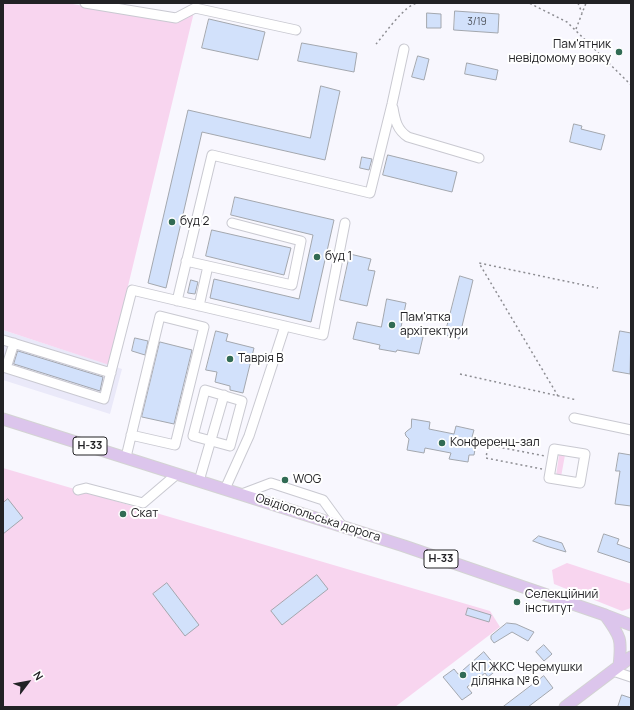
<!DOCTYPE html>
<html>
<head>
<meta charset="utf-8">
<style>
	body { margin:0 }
	#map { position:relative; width:634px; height:710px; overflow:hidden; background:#f8f7fe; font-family:Manrope,sans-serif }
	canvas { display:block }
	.frame { position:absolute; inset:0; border:4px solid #222225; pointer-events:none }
	.north { position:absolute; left:8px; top:662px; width:40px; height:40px; -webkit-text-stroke:3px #fff; paint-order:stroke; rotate:58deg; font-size:11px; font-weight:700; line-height:16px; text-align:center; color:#222225 }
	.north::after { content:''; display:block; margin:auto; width:14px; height:18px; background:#222225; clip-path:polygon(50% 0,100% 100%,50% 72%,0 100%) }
</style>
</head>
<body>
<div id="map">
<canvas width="634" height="710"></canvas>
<div class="frame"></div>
<div class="north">N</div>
</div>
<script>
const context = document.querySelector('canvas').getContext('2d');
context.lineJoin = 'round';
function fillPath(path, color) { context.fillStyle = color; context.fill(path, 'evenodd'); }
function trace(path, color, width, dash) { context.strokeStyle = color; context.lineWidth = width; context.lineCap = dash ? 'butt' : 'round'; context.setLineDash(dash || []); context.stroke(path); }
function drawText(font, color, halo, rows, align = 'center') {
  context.font = font + ' Manrope,sans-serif'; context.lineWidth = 4; context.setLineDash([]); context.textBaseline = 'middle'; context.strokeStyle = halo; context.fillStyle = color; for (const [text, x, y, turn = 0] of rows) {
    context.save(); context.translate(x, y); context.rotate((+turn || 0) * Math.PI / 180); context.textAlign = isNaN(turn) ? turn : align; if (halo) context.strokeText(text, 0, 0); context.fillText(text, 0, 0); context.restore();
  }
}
fillPath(new Path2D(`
	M3,330l119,39 -12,45 -107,-34z`), '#eae9f9');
fillPath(new Path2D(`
	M4,3h63l109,19 18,-10 -85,353 -106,-35v-324z
	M559,455h6l-4,22 -5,-1z
	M3,468l487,143 10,16 -105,80h-392z
	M567,563l64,21v24l-9,3 -68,-27 -2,-14z`), '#f8d5ef');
const building = new Path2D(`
	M455,11l44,3 -1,19 -44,-3z
	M427,13l14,1v14h-14z
	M209,19l56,13 -7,28 -56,-12z
	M302,43l55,10 -3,19 -56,-11z
	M418,56l11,3 -5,21 -12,-3z
	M467,63l31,7 -2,10 -31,-6z
	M321,86l19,5 -15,69 -123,-28 -36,156 -18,-5 40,-173 122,28z
	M574,124l8,2 -1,3 24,6 -4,15 -31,-8z
	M388,155l69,17 -5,20 -69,-17z
	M362,157l10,2 -3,11 -9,-2z
	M235,197l99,23 -23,102 -101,-24 4,-19 85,20 14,-64 -82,-20z
	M212,230l79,18 -7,27 -78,-19z
	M350,254l21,5 -3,11 7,1 -8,35 -27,-6z
	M460,276l13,4 -14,59 -14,-4z
	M191,280l7,2 -3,12 -7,-1z
	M387,299l19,4 -6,29 23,5 -4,17 -22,-4 -1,2 -17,-3 1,-4 -27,-6 4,-17 24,5z
	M216,331l12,3 -2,7 28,7 -11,45 -13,-3v-4l-15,-4 2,-10 -11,-2z
	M620,331l11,2 -1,41 -17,-3z
	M135,338l13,3 -3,14 -13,-4z
	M160,342l32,8 -18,74 -32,-7z
	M18,351l85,26 -3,14 -86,-27z
	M412,419l18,3 -1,7 25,5 2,-8 18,4 -2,7 5,1 -3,17h-5l-1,7 -19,-3 2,-6 -26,-5 -1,5 -17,-3 2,-11 -3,-3 -1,-3 2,-2 4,-3z
	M619,453l12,2v51l-16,-2 5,-33h-4z
	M8,499l15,19 -20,16v-31z
	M604,534l15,5 -2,5 14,5v14l-33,-11z
	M539,536l23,7 4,9 -20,-6 -13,-5z
	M317,575l11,14 -46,36 -11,-14z
	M167,583l32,42 -14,11 -32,-42z
	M468,608l23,7 -2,7 -23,-7z
	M507,623l9,1 18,8 -6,9 -16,-9 -18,11 -3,-4v-3z
	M544,645l8,9 -8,7 -8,-9z
	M484,652l14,17 -10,8 -3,-4 -18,14 5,6 -10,7 -19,-23 11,-8 4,5z
	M544,676l9,12 -25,19h-25z
	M622,695l9,3v9h-13z`);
fillPath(building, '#d2e1fb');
trace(building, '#a3a7ae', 1);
const minor = new Path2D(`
	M85,3l91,15 19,-10 101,22
	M393,108c2,12 4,22 15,29l71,21
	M186,261l106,24 9,-44 -69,-18
	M177,301l35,-146 158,38 22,-89 12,-55
	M199,306l9,-40
	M3,340l108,33
	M3,367l101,32 28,-109 191,45 22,-112
	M6,368l8,-25
	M205,390l37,11 -12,45 -37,-10z
	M574,418l57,12
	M554,449l31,5 -5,29 -31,-5z
	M126,457l34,-141 44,11 -29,118 -44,-10
	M199,481l25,-86
	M225,489l24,-53 36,-110
	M78,490l8,-2 57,15 34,-29
	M242,494l29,-11 52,17 19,26
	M613,671l18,6`);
const major = new Path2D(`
	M3,419l401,127 201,69 26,10
	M605,615c16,22 17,24 14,51
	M565,707l66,-50`);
trace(minor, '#c9c9d1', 11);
trace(major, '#d3d3d3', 13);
trace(new Path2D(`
	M525,3h4l38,19 64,63
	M578,3l4,10
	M576,29l10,-26
	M376,44c9,-10 29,-40 42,-41
	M460,374l117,26
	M558,396l-79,-133 119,25
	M542,469l-56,-11 2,-13 57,11`), '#8d8d92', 1.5, [2, 3]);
trace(minor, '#fff', 9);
trace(major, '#dcc5ec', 11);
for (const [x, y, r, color] of [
	[619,52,4,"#316b54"],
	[172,222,4,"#316b54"],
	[317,257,4,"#316b54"],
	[392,325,4,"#316b54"],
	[230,359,4,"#316b54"],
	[442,443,4,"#316b54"],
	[285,480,4,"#316b54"],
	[123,514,4,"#316b54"],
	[517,602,4,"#316b54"],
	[463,675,4,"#316b54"]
]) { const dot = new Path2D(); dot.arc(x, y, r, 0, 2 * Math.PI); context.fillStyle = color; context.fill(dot); trace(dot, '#fff', 1.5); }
drawText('10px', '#4e525a', null, [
	["3/19",477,22]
]);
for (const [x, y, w] of [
	[90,446,34],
	[441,559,34]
]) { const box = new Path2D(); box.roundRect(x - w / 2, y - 9, w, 18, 3); context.fillStyle = '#fff'; context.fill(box); trace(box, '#222225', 1); }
drawText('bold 11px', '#222225', null, [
	["Н-33",90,446],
	["Н-33",441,559]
]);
drawText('12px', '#222225', '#fff', [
	["Пам'ятник",611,45,"right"],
	["невідомому вояку",611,59,"right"],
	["буд 2",180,222],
	["буд 1",325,257],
	["Пам'ятка",400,318],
	["архітектури",400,332],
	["Таврія В",238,359],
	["Конференц-зал",450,443],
	["WOG",293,480],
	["Скат",131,514],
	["Селекційний",525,595],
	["інститут",525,609],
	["КП ЖКС Черемушки",471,668],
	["ділянка № 6",471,682]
], 'left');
drawText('12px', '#222225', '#fff', [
	["Овідіопольська дорога",318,518,18]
]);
</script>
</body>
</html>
